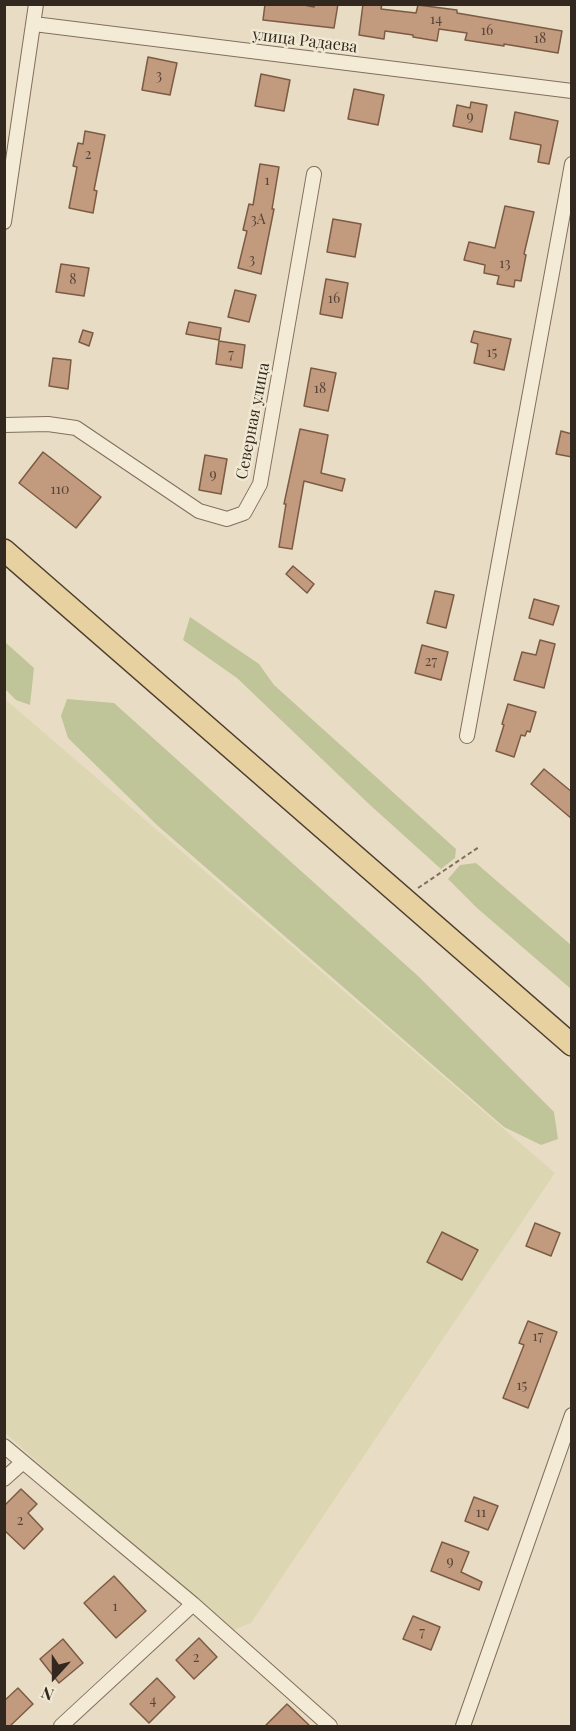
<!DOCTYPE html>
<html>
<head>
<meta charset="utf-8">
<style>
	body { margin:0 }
	#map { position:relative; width:576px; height:1731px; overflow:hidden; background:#e8ddc4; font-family:"Playfair Display",serif }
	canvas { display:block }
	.frame { position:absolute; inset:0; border:6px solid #32281f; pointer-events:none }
	.north { position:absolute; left:24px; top:1647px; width:60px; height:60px; -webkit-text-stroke:4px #f0e8d2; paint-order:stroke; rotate:201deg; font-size:16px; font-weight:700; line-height:24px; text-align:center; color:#32281f }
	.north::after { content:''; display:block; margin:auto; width:21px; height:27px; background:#32281f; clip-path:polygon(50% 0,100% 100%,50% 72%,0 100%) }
</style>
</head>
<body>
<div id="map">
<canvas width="576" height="1731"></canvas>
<div class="frame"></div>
<div class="north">N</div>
</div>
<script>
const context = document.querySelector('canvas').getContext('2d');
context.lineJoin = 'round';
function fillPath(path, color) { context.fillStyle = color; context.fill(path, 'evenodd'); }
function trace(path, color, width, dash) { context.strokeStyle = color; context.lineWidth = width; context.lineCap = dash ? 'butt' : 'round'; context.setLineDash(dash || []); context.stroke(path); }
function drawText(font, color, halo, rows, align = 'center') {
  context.font = font + ' "Playfair Display",serif'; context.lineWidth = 5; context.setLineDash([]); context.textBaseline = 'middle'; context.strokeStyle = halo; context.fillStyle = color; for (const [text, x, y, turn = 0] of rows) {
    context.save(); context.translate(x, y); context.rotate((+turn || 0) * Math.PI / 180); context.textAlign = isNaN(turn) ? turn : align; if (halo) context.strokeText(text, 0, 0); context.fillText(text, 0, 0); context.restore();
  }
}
fillPath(new Path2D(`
	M5,699l550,474 -304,450 -23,9 -223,-199z`), '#ddd6b2');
fillPath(new Path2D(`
	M190,617l69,47 15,21 182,164 -1,9 -14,11 -71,-64 -133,-127 -54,-38z
	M5,642l29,26 -4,37 -14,-5 -11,-11z
	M67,699l47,4 304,273 136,136 4,27 -17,6 -37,-18 -346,-301 -90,-88 -7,-22z
	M476,863l95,82v44l-94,-81 -29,-29 12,-14z`), '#c0c499');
const building = new Path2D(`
	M265,4h34l15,3 1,-3h23l-4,24 -71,-8z
	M363,4h19l-1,5 35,4 2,-8 39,5v3l105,18 -4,22 -54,-9v2l-39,-6 2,-7 -28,-4 -2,12 -24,-4v-2l-28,-4 -1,8 -25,-4z
	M148,57l29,6 -7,32 -28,-5z
	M261,74l29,6 -6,31 -29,-5z
	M354,89l30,6 -6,30 -30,-6z
	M471,102l16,3 -5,27 -29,-6 4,-21 13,3z
	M515,112l43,9 -9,43 -11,-2 3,-17 -31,-6z
	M85,131l20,4 -11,55 3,1 -4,22 -24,-5 8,-41 -4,-1 5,-23 5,1z
	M260,164l19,3 -7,42h2l-13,65 -23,-6 9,-37 -4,-1 6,-26 4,1z
	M505,206l29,6 -10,42 2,1 -5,26 -6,-1 -1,7 -17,-3 2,-8 -15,-3 1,-8 -21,-5 5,-18 26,6z
	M333,219l28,5 -6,33 -28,-5z
	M61,264l28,4 -5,28 -28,-4z
	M326,279l22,4 -6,35 -22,-4z
	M235,290l21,5 -7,27 -21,-5z
	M189,322l32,6 -2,12 -33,-6z
	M83,330l10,3 -4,13 -10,-4z
	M474,331l37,8 -7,31 -30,-7 4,-19 -7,-2z
	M219,341l26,4 -3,23 -26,-4z
	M53,358l18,2 -3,29 -19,-3z
	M311,368l25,5 -8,38 -24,-5z
	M300,429l28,6 -7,38 24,6 -3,12 -38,-10 -12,68 -13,-2 7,-43h-2z
	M561,431l11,3v23l-16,-3z
	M43,452l58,45 -25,31 -57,-45z
	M205,455l22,4 -6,35 -22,-4z
	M293,566l21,18 -7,9 -21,-19z
	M435,591l19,4 -8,33 -19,-5z
	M534,599l25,7 -6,19 -24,-7z
	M540,640l15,4 -11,44 -30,-8 8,-28 14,3z
	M422,645l26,7 -7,28 -26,-7z
	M508,704l28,8 -6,20 -3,-1 -2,5 -4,-1 -7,22 -18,-6 8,-26 -2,-1z
	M544,769l28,23v27l-41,-35z
	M535,1223l25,10 -9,23 -25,-10z
	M442,1232l36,18 -16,30 -35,-18z
	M528,1321l29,11 -29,76 -25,-10 21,-53 -5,-2z
	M21,1489l16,15 -9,9 15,16 -19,20 -20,-19v-24z
	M474,1497l24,9 -10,24 -23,-9z
	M442,1542l27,10 -8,20 21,10 -3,8 -48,-19z
	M114,1576l32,35 -30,27 -32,-35z
	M413,1616l27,11 -9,23 -28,-11z
	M199,1638l18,19 -23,22 -18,-19z
	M63,1639l20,24 -24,20 -19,-24z
	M157,1678l18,19 -26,26 -19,-19z
	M18,1688l15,16 -23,22h-6v-25z
	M287,1704l23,22h-45z`);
fillPath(building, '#c29a7e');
trace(building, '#7c5b45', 1.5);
const street = new Path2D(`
	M34,24l538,67
	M4,222l32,-218
	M4,425l44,-1 28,4 123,83 28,8 17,-6 16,-29 54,-310
	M467,736l105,-572
	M4,1446l189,158 137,122
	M4,1479l19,-17
	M61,1726l132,-122
	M463,1726l109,-311`);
const primary = new Path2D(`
	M4,550l568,495`);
trace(street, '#806f5d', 16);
trace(primary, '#4e3e30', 24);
trace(new Path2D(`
	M418,888l61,-41`), '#806f5d', 2, [4.5, 3]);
trace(street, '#f4ebd6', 14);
trace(primary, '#e7d1a0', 21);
drawText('14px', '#564437', null, [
	["14",436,20],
	["16",487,31],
	["18",540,39],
	["3",159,76],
	["9",470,117],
	["2",88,155],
	["1",267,181],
	["3А",258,220],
	["3",252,260],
	["13",505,264],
	["8",73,280],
	["16",334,299],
	["15",492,353],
	["7",231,355],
	["18",320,389],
	["9",213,475],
	["110",60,490],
	["27",431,662],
	["17",538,1337],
	["15",522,1386],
	["11",481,1513],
	["2",20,1521],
	["9",450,1562],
	["1",115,1607],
	["7",422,1633],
	["2",196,1658],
	["4",153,1701]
]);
drawText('16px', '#32281f', '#f0e8d2', [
	["улица Радаева",305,41,7],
	["Северная улица",253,421,-79]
]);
</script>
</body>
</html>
